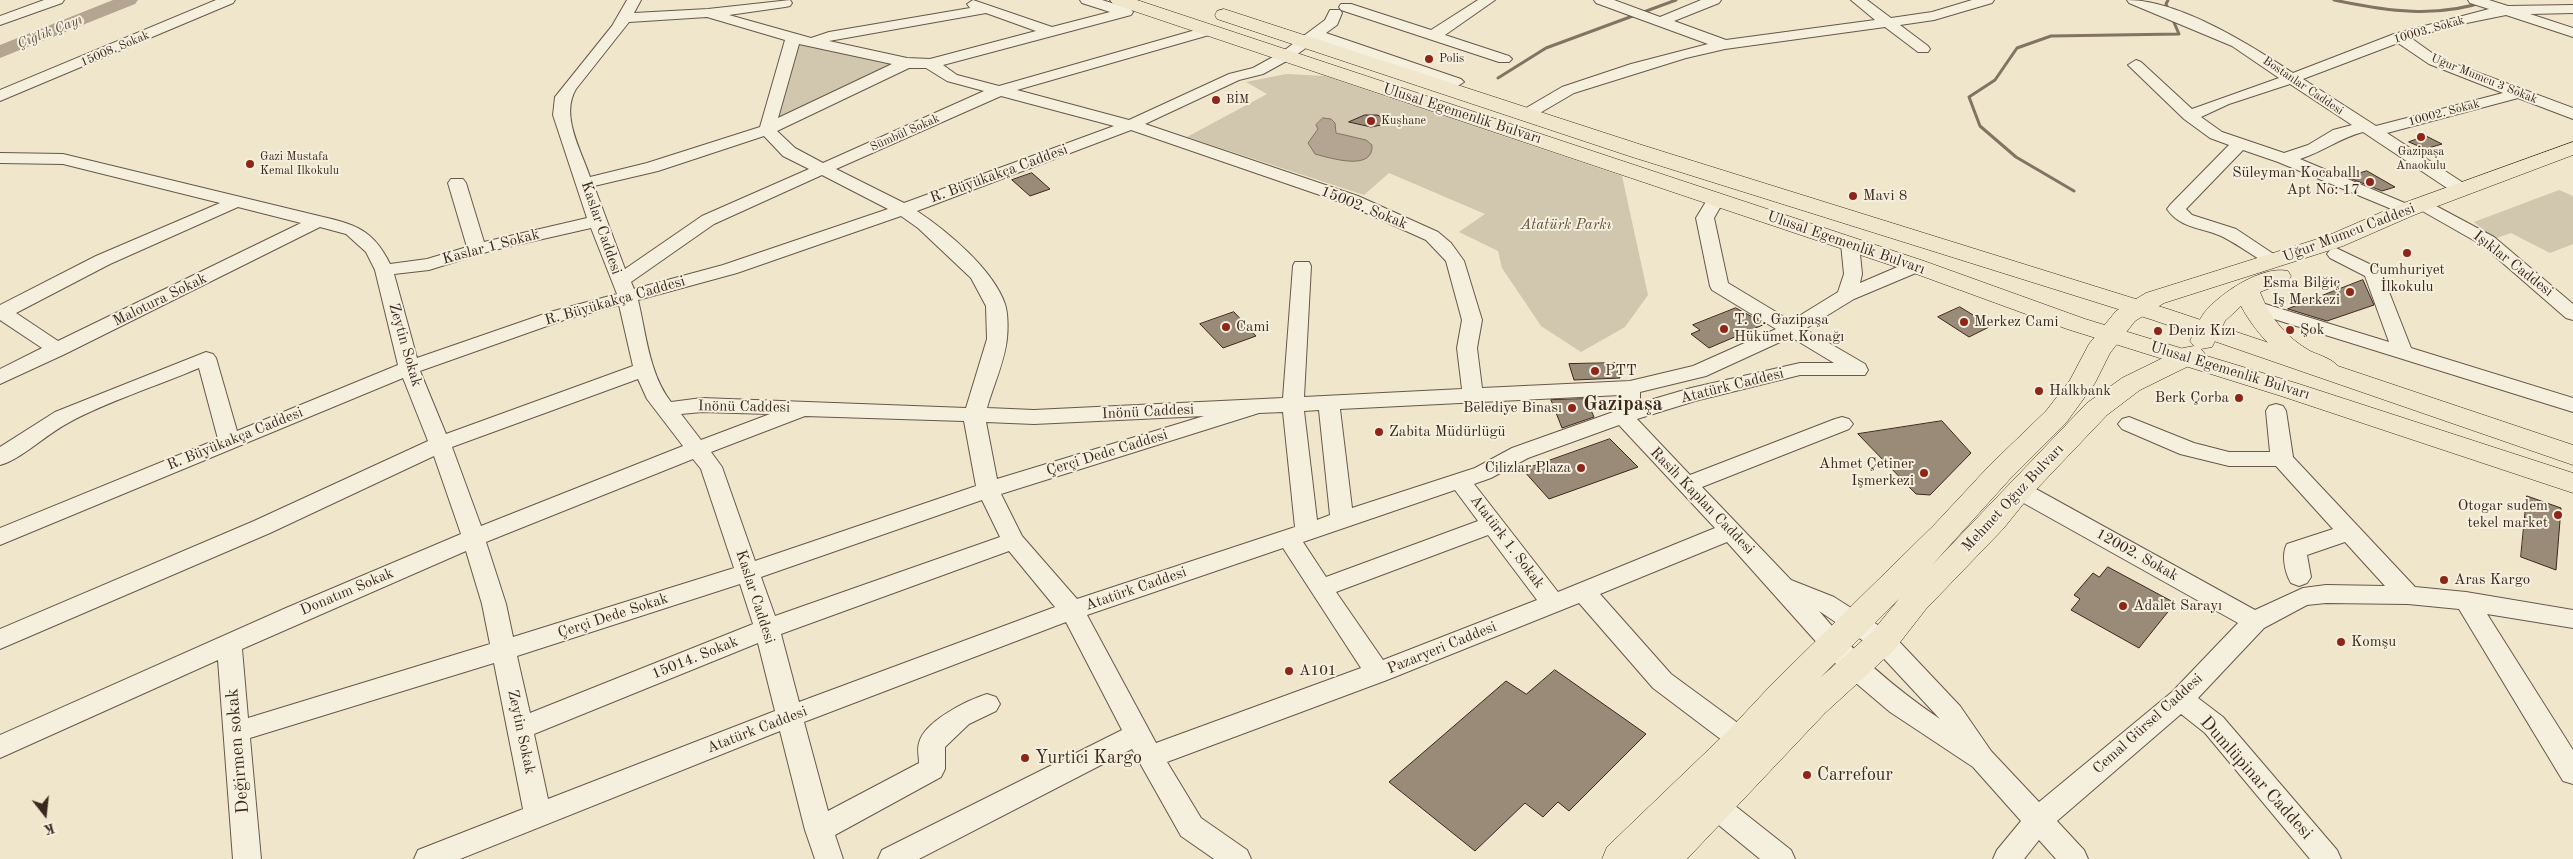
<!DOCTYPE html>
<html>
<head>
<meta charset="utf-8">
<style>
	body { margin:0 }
	#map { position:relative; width:2573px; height:859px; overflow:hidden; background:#f0e6cb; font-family:"Old Standard TT",serif }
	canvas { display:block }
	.north { position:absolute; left:20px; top:789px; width:50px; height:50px; -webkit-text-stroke:4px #f5efdd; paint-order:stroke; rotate:164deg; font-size:14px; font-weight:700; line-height:20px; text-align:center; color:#3c271f }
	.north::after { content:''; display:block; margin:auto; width:18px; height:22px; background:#3c271f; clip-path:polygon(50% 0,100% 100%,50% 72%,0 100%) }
</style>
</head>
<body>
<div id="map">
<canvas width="2573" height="859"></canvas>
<div class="north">K</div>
</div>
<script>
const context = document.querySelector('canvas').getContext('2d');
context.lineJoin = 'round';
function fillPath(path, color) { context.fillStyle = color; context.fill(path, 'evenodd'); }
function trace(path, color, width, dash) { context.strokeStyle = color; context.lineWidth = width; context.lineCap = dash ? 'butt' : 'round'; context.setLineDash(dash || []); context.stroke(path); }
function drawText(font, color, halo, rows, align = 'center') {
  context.font = font + ' "Old Standard TT",serif'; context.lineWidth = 4; context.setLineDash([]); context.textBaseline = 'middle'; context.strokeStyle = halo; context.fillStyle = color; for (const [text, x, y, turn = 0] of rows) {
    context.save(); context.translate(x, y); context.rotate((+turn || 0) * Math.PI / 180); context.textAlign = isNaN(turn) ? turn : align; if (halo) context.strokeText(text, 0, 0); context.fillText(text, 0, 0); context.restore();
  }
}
fillPath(new Path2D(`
	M793,38l114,25 -140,67z
	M1286,74l39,2 297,100 26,119 -23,32 -44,25 -40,-26 -39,-58 -4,-17 -39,-19 26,-18 -96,-41 -25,22 -177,-58 80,-43 -21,-12z
	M2559,190l14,6v48l-23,9 -39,-20 -17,6 -20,-17z`), '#d1c6ae');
const water = new Path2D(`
	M1323,118l8,1 4,4 1,10 30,7 6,5c2,27 -42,13 -57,9l-7,-11 10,-14 -2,-4z`);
fillPath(water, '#b3a591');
trace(water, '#837363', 1);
trace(new Path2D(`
	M2334,0c52,11 104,19 155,0
	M1498,78l48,-30 130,-48
	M2074,191l-58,-34 -36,-31 -11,-29 26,-17 22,-32 34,-12 128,-2 -13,-30 2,-4`), '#837363', 3);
fillPath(new Path2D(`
	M113,0h25l-3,4 -135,54v-13z`), '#b3a591');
const building = new Path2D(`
	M1365,115h12l18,7 -24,5 -22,-5z
	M2426,136l16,8 -17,5 -16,-7z
	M2367,171l28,16 -13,4 -35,-14z
	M1032,173l18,16 -20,7 -18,-16z
	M2363,280l11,25 -47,16 -39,-12z
	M1960,307l31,19 -22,11 -31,-20z
	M1736,308l29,16 -56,24 -18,-14 9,-4 -7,-5z
	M1234,312l22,24 -33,12 -23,-24z
	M1615,363l5,15 -46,2 -5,-16z
	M1586,399l8,18 -32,11 -11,-28z
	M1942,421l29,32 -41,42 -14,-1 -58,-60z
	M1610,439l28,28 -89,32 -26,-29z
	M2527,496l34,12 -5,62 -35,-13z
	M2108,567l67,36 -36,45 -68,-38 9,-11 -6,-4 19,-22 6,4z
	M1555,670l91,64 -77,77 -11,-9 -15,15 -18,-14 -50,48 -86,-69 117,-101 20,13z`);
fillPath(building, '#9a8a78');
trace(building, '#3c271f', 1);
const minor = new Path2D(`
	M44,0h20l-2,3 -62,22v-9z
	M216,0h19l-2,3 -233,98v-11z
	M627,0h14l-7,13 74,-4 82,-9 2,3 -2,3 -5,1 -56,8 82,23 18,-6 141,-24 -3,-4 6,-4 79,27 58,-15 -28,-9 -2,-3h22l29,9 2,3 -2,3 -188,50 14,10 42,11 207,-59h10l2,3 -2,3 -199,57 112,30 100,-46 24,-6 29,-16 43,-32 5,-10h10l2,3 -5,12 -11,8 135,46 3,3 -8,5 -5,-2 -134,-45 -25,18 -29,16 -24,6 -94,44 213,72 80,36 13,11 13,18 18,59 -5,28 5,40 148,-7 63,-15 83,-37 -64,-39 -2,-4 -14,-68 14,-23h12l3,4 -11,19 14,65 63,38 47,-29 6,-18 -3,-30 3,-4h12l3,4 3,30 -2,9 49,-21h14l2,4 -2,4 -69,29 -49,30 60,35 3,6 -3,5h-65l-105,26 -58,18 53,56 145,-56 7,-2 7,2 4,5 -4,5 -147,58 89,93 43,17 58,37 68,72 31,45 48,51 133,-110 66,-69 -227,-127 -3,-6 3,-6 8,-2 8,2 228,126 48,-22 23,-3 59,1 -40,-44 -38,13 4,22 -4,6 -8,3 -8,-3c-6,-10 -10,-29 -4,-39l46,-15 -57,-63h-47l-49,-12 -58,-25 -4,-5 4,-5 7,-2 65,26 35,9h41l-4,-41 3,-5 7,-2 7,2 3,5 7,46 122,130 51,5 107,18v18l-86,-14 86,136v34l-10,-3 -104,-172 -51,-5 -82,-1 -19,2 -43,23 -66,70 25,19 114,133 4,9h-31l-105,-126 -24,-19 -124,107 27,29 4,9h-32l-17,-19 -15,19h-31l4,-9 24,-29 -48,-54 -83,-55 -46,-39 -117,-131 -127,52 71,80 90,66 4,8 -4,8 -9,3 -9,-3 -90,-68 -74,-85 -192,77 -220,82 34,56 46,32 4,9h-37l-33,-23 -49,-87 -213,110h-41l4,-9 240,-120 -56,-108 -262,100 24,89 91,-48c0,-6 -2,-14 0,-20 5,-22 49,-43 68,-49l9,3 4,7 -4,7 -27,13 -24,23v22l-4,8 -106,58 8,24h-28l-10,-29 -25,-99 -320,128h-46l4,-9 105,-41 -29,-146 -244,75 11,121h-28l-15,-199 -218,98v-23l286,-127 175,-74 -27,-78 -164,77 -270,116v-20l254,-108 174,-80 -25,-63 -403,167v-17l218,-89 -19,-71c-42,18 -93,34 -131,55 -21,11 -48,37 -68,42v-18l55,-35 151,-60 7,2 3,4 21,73 161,-66 -23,-95 -9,-18 -20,-18 -26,-7 -255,127 -65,30v-15l42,-21 -42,-28v-15l96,-49 124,-53 -157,-39 -63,-1v-10l63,1 256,62c35,8 54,13 71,48l37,-5 40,-12 -19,-64 3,-4h12l3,4 18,59 103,-24 -34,-103 2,-18 57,-71zM986,13l50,18 -106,28 -23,-1 -78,-17zM707,17l78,23 -25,87 -113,36 -57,14c-9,-27 -30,-62 -14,-88l53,-67zM799,44l93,20 -114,54zM909,68h17l21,13 37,10 -161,72 -28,-15 -18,-17zM1001,96l113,30 -210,77 -68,-34zM1131,130l215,74 80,36 20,21 16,59 -5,28 5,41 -158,8 7,-131 -2,-4h-14l-2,4 -10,132 -249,12 -47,-2c6,-22 18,-47 20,-70 1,-9 1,-25 -2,-34 -12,-35 -58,-73 -88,-93zM764,136l19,20 26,13 -107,47 -77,53 -31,-83 64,-15zM822,175l66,34 -165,56 -89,24 -3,-7 83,-58zM238,207l63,16 -243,118 -42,-28 94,-49zM901,216l17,12 53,50 15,28 1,33 -21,69 -264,-10 -31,4c-22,-28 -25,-69 -33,-102l99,-27zM591,228l26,66 -67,18 -133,46 -23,-84 35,-4 61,-19zM619,305l14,61 -187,68 -26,-63 144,-51zM1791,337l43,26h-34l-109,25 -51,15v-11l66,-16zM638,379l9,20 36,47 -202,80 -29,-79zM1620,395v10l-4,6 -104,37 -37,20 -123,40 -12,-99zM1319,410l11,105 -13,5 -13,-109zM702,412l68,2 -69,26 -20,-26zM1283,412l12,115 -218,72 -55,-63 -21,-42 258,-81zM805,416l159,5 12,65 -221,75 -33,-94 -11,-15zM1204,416l-207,63 -11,-57 48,2zM1619,425l96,103 -157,64 -84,-108 17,-6 37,-20zM693,459l8,10 33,99 -221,69 -7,-33 -20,-62zM1455,490l23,31 -152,56 -23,-35zM982,500l18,37 -225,79 -14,-39zM1488,535l49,65 -154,60 -47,-68zM1283,548l78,120 -205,75 -69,-128zM466,551l16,53 8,40 -242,74 -6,-69zM1009,551l46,56 -256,95 -18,-68zM740,584l13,40 -223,89 -13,-57zM1819,611l55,37 66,71c-46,-31 -85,-65 -121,-108zM758,643l17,68 -227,88 -14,-65z
	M1478,0h17l-50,35 64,21 3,3 -3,3h-10l-158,-52 -2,-3 2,-3h10l80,26z
	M1594,0h20l46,17 41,-17h20l-2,3 -45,18 52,19 149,-20 -24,-20h16l24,18 41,-6 40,-12h22l-2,3 -58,17 -34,5 28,21 2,3 -2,3h-10l-33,-25 -160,22 -39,9 -112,35 -41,24h-12l-2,-3 2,-3 41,-24 69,-23 77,-20 -112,-41z
	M2127,0c52,0 122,44 166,73l101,-39 95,-25 -19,-6 -2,-3h21l19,6 65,-1v8l-43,1 43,14v9l-67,-22 -54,11 -41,12 28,20 134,50v11l-55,-21 -131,35 81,53 3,4 -3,4h-12l-93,-62c-23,6 -41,20 -63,27l112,47 3,4 -3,4 -6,1 -128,-53 -35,-12 -57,59 6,6 44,14 48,32 -2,4h-14c-14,-9 -28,-19 -43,-27 -20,-11 -44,-8 -58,-29l3,-4 59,-60 -19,-7 -26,-19 -56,-54 8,-5 5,2 51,47 87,-31 -47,-32 -103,-43zM2398,43l31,21 74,29 -127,33 -73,-47zM2290,84l62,41 -19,5 -25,15 -24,8 -62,-21 -21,-15 28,-13z
	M2423,199l71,38 79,67v16l-7,-2 -84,-73 -65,-37 -3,-4 3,-4z
	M2336,248l44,21 31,79 162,50v14l-328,-102 -3,-4 3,-4 7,-2 137,42 -24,-66 -35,-18 -3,-4 3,-4z
	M1714,793l10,4 67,53 4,9h-35l-56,-46 -4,-8 4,-8z`);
const major = new Path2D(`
	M2573,142v13l-159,60 -71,31 -179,57 -29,18 -25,32 -15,30 -29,40 -56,56 -78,86 155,-162 35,-25 61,-30 11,-2 -4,-5c4,-9 8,-20 14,-28 16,-20 58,-48 84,-42l3,5 -3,5 -28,11c10,26 26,45 50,59 11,5 24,8 30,18l-4,6c-36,10 -80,-40 -95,-69l-16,15 -13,26 -11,2 4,5 -4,6 -61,30 -33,25 -78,82 -26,32 -77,80 -32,41 -69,63 -138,146h-85l5,-12 122,-117 44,-47 161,-158 56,-60 56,-54 24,-31 19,-36 27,-33 30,-18 181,-57 71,-31zM1899,599l-27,33 -51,45z`);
const highway = new Path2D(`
	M1110,0h27l787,261 161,58 214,65 274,89v20l-292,-97 -214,-67 -159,-58 -795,-267z
	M1224,9l421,137 526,164 402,135v20l-420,-145 -524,-164 -412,-137 -2,-4 2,-4z`);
trace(minor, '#69574a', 2);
trace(major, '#3c271f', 1);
trace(highway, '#3c271f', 1);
fillPath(minor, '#f5efdd');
fillPath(major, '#f0e6cb');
fillPath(highway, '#f0e6cb');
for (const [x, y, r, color] of [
	[1429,59,5,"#8f2418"],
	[1216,100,5,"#8f2418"],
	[1371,121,5,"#8f2418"],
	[2421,137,5,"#8f2418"],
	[250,164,5,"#8f2418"],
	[2370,182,5,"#8f2418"],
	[1853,196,5,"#8f2418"],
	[2407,253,5,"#8f2418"],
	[2350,292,5,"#8f2418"],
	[1964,322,5,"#8f2418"],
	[1226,327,5,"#8f2418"],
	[1724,329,5,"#8f2418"],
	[2290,330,5,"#8f2418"],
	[2158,331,5,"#8f2418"],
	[1595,371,5,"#8f2418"],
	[2039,391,5,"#8f2418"],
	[2239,398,5,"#8f2418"],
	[1572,408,5,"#8f2418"],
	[1379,432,5,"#8f2418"],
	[1581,468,5,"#8f2418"],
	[1924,473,5,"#8f2418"],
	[2558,515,5,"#8f2418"],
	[2444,580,5,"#8f2418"],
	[2123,606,5,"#8f2418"],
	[2341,642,5,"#8f2418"],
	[1289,671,5,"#8f2418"],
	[1025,758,5,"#8f2418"],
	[1807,775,5,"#8f2418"]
]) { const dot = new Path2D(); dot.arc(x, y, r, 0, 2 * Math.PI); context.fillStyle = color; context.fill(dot); trace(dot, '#f5efdd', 2); }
drawText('12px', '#3c271f', '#f5efdd', [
	["10003. Sokak",2429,30,-16],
	["15008. Sokak",115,49,-23],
	["Uğur Mumcu 3 Sokak",2484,79,22],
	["Bostanlar Caddesi",2303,86,34],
	["10002. Sokak",2444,113,-15],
	["Sümbül Sokak",905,133,-24]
]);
drawText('12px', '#3c271f', '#f5efdd', [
	["Polis",1439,59],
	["BİM",1226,100],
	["Kuşhane",1381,121],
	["Gazipaşa",2421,152,"center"],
	["Anaokulu",2421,166,"center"],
	["Gazi Mustafa",260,157],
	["Kemal Ilkokulu",260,171]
], 'left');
drawText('italic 14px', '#604d41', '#f5efdd', [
	["Çığlık Çayı",50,32,-22]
]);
drawText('15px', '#3c271f', '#f5efdd', [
	["Ulusal Egemenlik Bulvarı",1462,114,18],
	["R. Büyükakça Caddesi",999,174,-20],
	["15002. Sokak",1364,208,22],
	["Kaslar Caddesi",601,228,71],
	["Uğur Mumcu Caddesi",2349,233,-21],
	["Ulusal Egemenlik Bulvarı",1846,243,19],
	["Kaslar 1 Sokak",491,247,-15],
	["Işıklar Caddesi",2513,264,38],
	["Malotura Sokak",160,300,-26],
	["R. Büyükakça Caddesi",615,301,-16],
	["Zeytin Sokak",405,345,74],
	["Ulusal Egemenlik Bulvarı",2230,371,17],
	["Atatürk Caddesi",1732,386,-14],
	["Inönü Caddesi",744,407,1],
	["Inönü Caddesi",1148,412,-3],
	["R. Büyükakça Caddesi",235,439,-22],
	["Çerçi Dede Caddesi",1107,453,-17],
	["Mehmet Oğuz Bulvarı",2013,498,-47],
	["Rasih Kaplan Caddesi",1702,501,46],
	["Atatürk 1. Sokak",1507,542,53],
	["12002. Sokak",2137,555,29],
	["Atatürk Caddesi",1136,589,-19],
	["Donatım Sokak",347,592,-23],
	["Kaslar Caddesi",755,597,72],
	["Çerçi Dede Sokak",613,616,-18],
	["Pazaryeri Caddesi",1442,648,-22],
	["15014. Sokak",695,658,-22],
	["Cemal Gürsel Caddesi",2148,724,-42],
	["Atatürk Caddesi",757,730,-21],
	["Zeytin Sokak",521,732,78]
]);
drawText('15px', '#3c271f', '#f5efdd', [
	["Süleyman Kocaballı",2360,173,"right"],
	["Apt No: 17",2360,190,"right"],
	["Mavi 8",1863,196],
	["Cumhuriyet",2407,270,"center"],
	["İlkokulu",2407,287,"center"],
	["Esma Bilğiç",2340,283,"right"],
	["Iş Merkezi",2340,300,"right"],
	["T. C. Gazipaşa",1734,320],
	["Hükümet Konağı",1734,337],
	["Merkez Cami",1974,322],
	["Cami",1236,327],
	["Şok",2300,330],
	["Deniz Kızı",2168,331],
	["PTT",1605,371],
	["Halkbank",2049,391],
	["Berk Çorba",2229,398,"right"],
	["Belediye Binası",1562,408,"right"],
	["Zabita Müdürlügü",1389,432],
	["Ahmet Çetiner",1914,464,"right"],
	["Işmerkezi",1914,481,"right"],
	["Cilizlar Plaza",1571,468,"right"],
	["Otogar sudem",2548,506,"right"],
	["tekel market",2548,523,"right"],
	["Aras Kargo",2454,580],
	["Adalet Sarayı",2133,606],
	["Komşu",2351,642],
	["A101",1299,671]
], 'left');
drawText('italic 15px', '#614f43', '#f5efdd', [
	["Atatürk Parkı",1566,225]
]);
drawText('18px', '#3c271f', '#f5efdd', [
	["Değirmen sokak",238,751,-95],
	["Dumlüpinar Caddesi",2256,778,48]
]);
drawText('18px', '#3c271f', '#f5efdd', [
	["Yurtici Kargo",1035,758],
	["Carrefour",1817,775]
], 'left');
drawText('bold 20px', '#3c271f', '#f5efdd', [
	["Gazipaşa",1623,405]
]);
</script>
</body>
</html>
